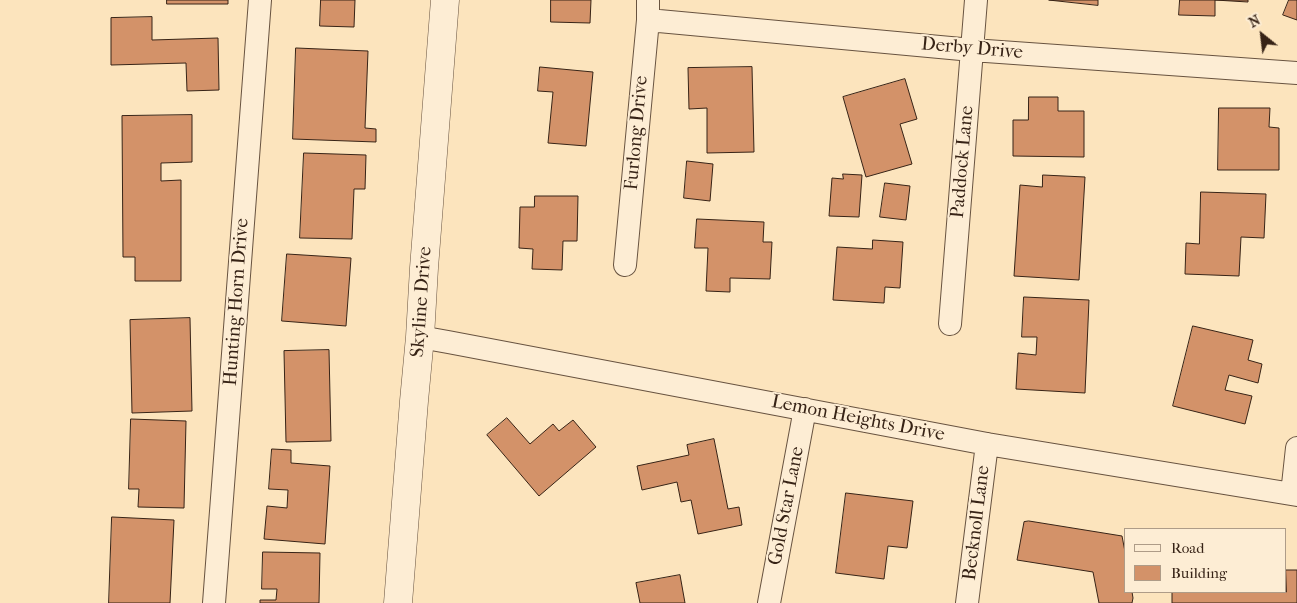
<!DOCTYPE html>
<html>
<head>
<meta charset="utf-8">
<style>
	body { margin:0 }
	#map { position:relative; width:1297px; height:603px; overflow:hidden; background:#fce4bd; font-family:"IM FELL French Canon",serif }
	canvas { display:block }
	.legend { position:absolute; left:1124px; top:528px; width:162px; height:65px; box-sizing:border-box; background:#fdedd4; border:1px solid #ae9c88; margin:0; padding:6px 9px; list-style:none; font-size:15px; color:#372316 }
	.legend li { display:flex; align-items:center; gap:10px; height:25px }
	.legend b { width:25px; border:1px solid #ae9c88 }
	.north { position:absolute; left:1237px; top:10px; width:50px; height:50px; -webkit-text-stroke:4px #fdedd4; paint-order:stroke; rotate:331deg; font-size:14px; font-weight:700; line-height:20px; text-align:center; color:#372316 }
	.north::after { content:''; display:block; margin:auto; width:18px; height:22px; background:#372316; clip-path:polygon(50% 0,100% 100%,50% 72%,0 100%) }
</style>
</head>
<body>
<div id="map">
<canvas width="1297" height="603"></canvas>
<ul class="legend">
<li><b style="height:6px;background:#fdedd4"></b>Road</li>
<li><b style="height:14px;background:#d39269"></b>Building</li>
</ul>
<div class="north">N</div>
</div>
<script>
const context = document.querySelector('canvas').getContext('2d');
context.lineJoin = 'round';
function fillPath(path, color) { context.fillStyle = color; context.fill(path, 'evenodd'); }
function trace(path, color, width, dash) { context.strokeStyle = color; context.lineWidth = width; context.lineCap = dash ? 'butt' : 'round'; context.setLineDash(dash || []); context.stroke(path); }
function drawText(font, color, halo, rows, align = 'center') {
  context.font = font + ' "IM FELL French Canon",serif'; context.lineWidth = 4; context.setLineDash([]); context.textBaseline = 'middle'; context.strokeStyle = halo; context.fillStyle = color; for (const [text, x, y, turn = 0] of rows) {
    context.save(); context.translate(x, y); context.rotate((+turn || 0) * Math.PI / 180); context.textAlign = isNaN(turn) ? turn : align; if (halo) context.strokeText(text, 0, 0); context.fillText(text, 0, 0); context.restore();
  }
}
const building = new Path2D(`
	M167,0h61v4h-61z
	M321,0h34l-1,27 -34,-1z
	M551,0h40l-1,23 -39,-1z
	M1049,0h49v5z
	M1180,0h68v2l-33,-2v16l-36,-1z
	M1289,0h8v20l-14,-5z
	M152,17v23l66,-2 1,52 -32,1 -1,-28 -75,2v-47z
	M296,48l72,3 -3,77 11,1v13l-83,-3z
	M540,67l53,5 -7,74 -38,-3 5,-51 -15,-1z
	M752,67l2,85 -47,1v-45l-18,1 -1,-41z
	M905,79l12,40 -17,5 12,40 -46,13 -23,-80z
	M1029,97h29v14h26v46l-71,-1v-36h15z
	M1219,108h51l-1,19 10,1v42h-61z
	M192,115v47l-31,1v18l20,-1v101h-46v-24h-12l-1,-141z
	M304,153l62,2 -1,34h-11l-2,50 -52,-1z
	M687,161l26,3 -3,37 -26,-3z
	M843,174l19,1 -3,42 -30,-1 3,-38 11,1z
	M1043,175l42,2 -6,103 -65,-4 6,-91 22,2z
	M885,183l25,3 -4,34 -26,-3z
	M1201,192l65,2 -2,44 -23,-1 -2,39 -54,-2 1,-31 13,1z
	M535,196h43l-1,45h-14l-1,29 -30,-1 1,-20 -14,-1 1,-41h14z
	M697,219l67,3 -1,20h9l-2,37 -40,-1v14l-24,-1 2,-43h-13z
	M873,240l30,2 -3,46 -15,-1 -1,16 -51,-3 4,-53 35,2z
	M287,254l64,4 -5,68 -64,-5z
	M1024,297l65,3 -4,93 -69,-4 2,-36 18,2 1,-18h-15z
	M190,318l2,93 -60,2 -2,-93z
	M1193,326l60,14 -5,20 14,4 -4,19 -29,-8 -4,15 27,6 -7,28 -72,-18z
	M329,350l2,91 -45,1 -2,-91z
	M507,418l23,26 23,-20 6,7 14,-11 23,27 -57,49 -52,-61z
	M131,419l55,2 -2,87 -46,-1 1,-18h-10z
	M714,439l14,70 11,-2 3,18 -44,9 -7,-34 -10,2 -4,-20 -35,8 -5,-24 52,-11 -2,-10z
	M272,449l19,1v13l39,3 -5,78 -61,-5 3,-33 20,2 1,-18 -19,-1z
	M846,493l67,8 -6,47 -19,-2 -4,33 -48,-6z
	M112,517l62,3 -4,83h-61z
	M1029,521l93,15 4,21v35h6l1,6 -1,5h-33l-6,-31 -76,-12 7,-38z
	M263,552l57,1 -1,50h-59v-3h16l1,-11h-15z
	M1286,570h11v33h-125v-11h114z
	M680,575l5,28h-45l-4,-20z`);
fillPath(building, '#d39269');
trace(building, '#372316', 1);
const minor = new Path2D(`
	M648,20l324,30 325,23
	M625,265l23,-245v-20
	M950,324l26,-324
	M420,337l28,5 539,102 310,51
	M1292,494l5,-46
	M214,603l46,-603
	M769,603l36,-194
	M967,603l20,-159`);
const tertiary = new Path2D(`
	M398,603l16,-202 6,-64 4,-69 21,-268`);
trace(minor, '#685340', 24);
trace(tertiary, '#685340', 29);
trace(minor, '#fdedd4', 22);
trace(tertiary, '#fdedd4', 28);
drawText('19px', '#372316', '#fdedd4', [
	["Derby Drive",972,49,5],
	["Furlong Drive",637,133,-85],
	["Paddock Lane",963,162,-85],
	["Hunting Horn Drive",237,302,-86],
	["Skyline Drive",422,302,-86],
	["Lemon Heights Drive",858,419,11],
	["Gold Star Lane",787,506,-79],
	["Becknoll Lane",977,523,-83]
]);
</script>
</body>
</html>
